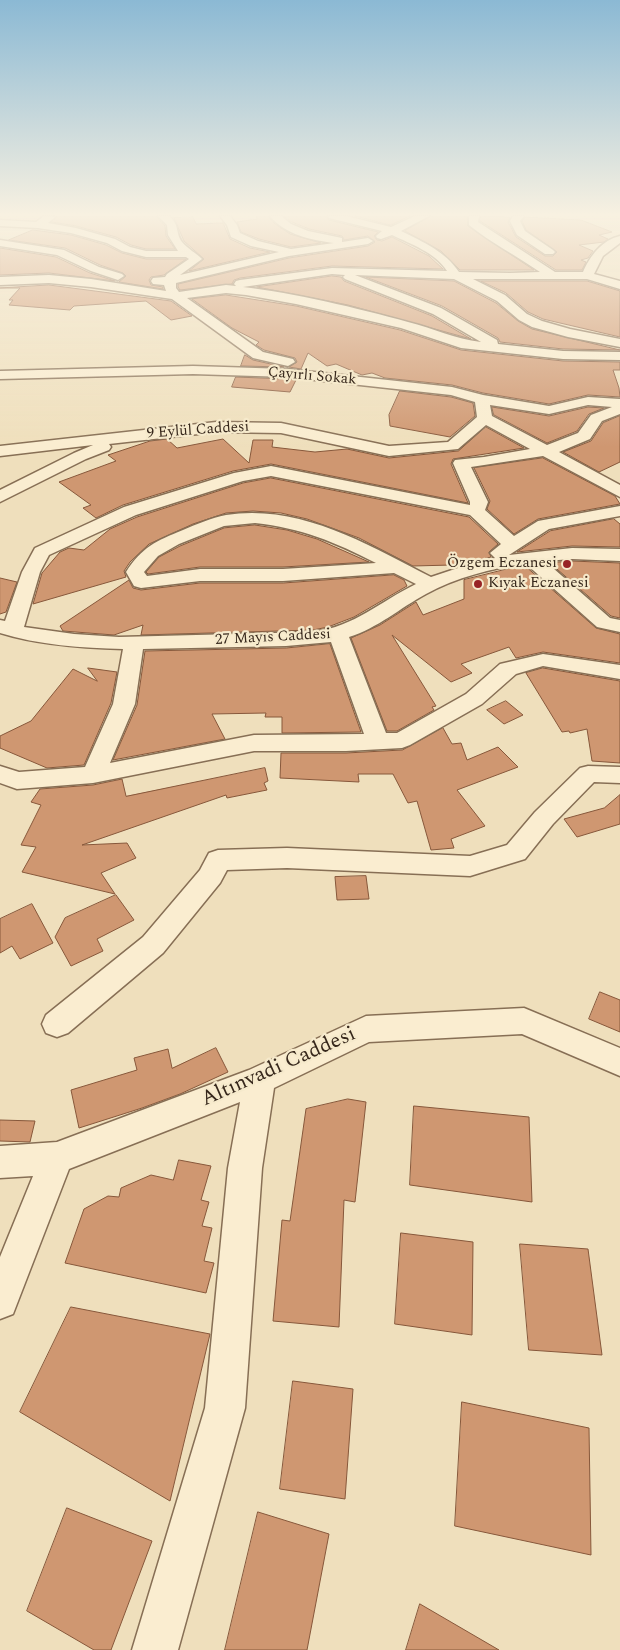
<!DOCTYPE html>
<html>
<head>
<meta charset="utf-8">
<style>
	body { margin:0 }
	canvas { display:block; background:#efdfbc }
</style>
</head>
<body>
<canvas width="620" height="1650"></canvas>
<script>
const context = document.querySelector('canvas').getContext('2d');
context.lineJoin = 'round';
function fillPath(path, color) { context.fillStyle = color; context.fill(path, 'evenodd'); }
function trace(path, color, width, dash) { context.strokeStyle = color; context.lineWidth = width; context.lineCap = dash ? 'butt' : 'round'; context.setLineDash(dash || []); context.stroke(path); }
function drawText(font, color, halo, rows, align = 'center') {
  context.font = font + ' Spectral,serif'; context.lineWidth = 4.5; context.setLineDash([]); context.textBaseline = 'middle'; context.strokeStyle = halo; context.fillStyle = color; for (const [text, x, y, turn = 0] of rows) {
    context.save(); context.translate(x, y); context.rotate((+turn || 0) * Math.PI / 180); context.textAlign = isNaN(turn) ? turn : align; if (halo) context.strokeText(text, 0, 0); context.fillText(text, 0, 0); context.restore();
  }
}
const building = new Path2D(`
	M57,216h99l9,10 1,10 9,13h-29l-15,-4 -15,-8 -40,-11 -24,-4z
	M256,216h12l7,8 15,10 31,9 -30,4 -32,-8 -18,-7 -4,-10 20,-3z
	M284,216h42l3,4 49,12 -4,4 3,4 5,1 10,-4 37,19 14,13 -111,-3 -92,12 -6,2 -2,4 -52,6 -2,-3v-3l111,-26 79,-12 7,-4 -7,-6 -24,4 -2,-4 -33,-7 -17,-7z
	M355,216h55l-19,9z
	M431,216h36l1,10 66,44h-74l-19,-19 -36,-20z
	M481,216l29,1 -2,5 8,15 29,19h8l4,-4 -31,-22 -4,-9 3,-4 56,3 31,12 -13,3 9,4 -4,3 -25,3 14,6 -5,7 -7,2 5,2 -4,8h-26l-76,-49z
	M193,217l3,7 27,-1 7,16 20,9 20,4 -81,19 15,-12 -20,-18 -10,-23z
	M33,230l38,5 35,10 16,8 24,6h40l-22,16 -13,2 -2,3 2,5 12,2v2l-44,-7 7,-6 -3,-3 -23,-8 -35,-17 -56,-8z
	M0,248l56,9 34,16 25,8 -66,-8 -49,2z
	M332,276l9,1 3,4 88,35 39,23 -123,-34 -91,-18z
	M366,277l88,4 42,22 22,18 14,8 88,21 -57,-1 -63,-7 -2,-4 -56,-32z
	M481,281h106l33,10v46l-77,-18 -15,-7 -22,-19z
	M49,285l122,16 21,15 -21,4 -25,-19 -72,5 -4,4 -61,-5 4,-5h-4l11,-12h-20z
	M226,295l70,11 104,24 61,20 102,11 57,1v8h-7l6,18 1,9 -32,-2 -39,9 -66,-11 -31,-8 -67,-7 -13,-5 -10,2 -26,-11 -9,2 -19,-13 -7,16 -12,-2 8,-5 -2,-4 -31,-8 -8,-5 3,-3 -27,-14 -40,-29z
	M245,355l8,5 31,7 -43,-1z
	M236,377l51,2 9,1 -6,12 -58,-5z
	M400,391l51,6 22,6 2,13 -25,21 -60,-11 -1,-11z
	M492,407l57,9 39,-9 16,1 -15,6 -12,17 -30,12 -53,-28z
	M620,416v46l-21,10 -36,-20 28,-11 12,-18z
	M486,427l38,21 -71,11 -2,5 17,39 -197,-39 -38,7 -110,34 -27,13 -13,-10 8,-3 -32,-23 57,-21 -8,-6 42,-14 17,-2 10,9 46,-9 26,24 4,-23h20l-1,7 43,5 32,-3 42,9 69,-7z
	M543,458l72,38 5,8 -82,15 -24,15 -27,-25 3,-8 -16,-33z
	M271,478l198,39 29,27 -9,8 2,5 -37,10 -2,-2 -39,1 -54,-28 -52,-19 -26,-6 -28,-2 -27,2 -33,11 -44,20 -19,18 -6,9 2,6 -93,27 9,-31 18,-21 9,-4 15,2 26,-21 27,-12 106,-34z
	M614,519l6,5v23l-48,-1 -55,6 33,-21z
	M255,525l32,5 30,9 52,23 -86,5h-83l-52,7 -2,-2 13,-15 21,-11 44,-18z
	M572,561l48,2v55l-9,-2 -61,-53z
	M524,565l72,63 24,6v29l-77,-11 -27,6 -7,-11 -48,17 11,9 -21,9 -59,-47 44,71 -4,1 2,3 -37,21h-10l-36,-93 29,-13 36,-23 7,13 41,-16v-19z
	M394,575l10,5 3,6 -53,31 -26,10 -15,3 -172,5 2,-10 -29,10 -51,-4 -3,-5 69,-46 4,8 8,2 59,-7h83z
	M0,578l17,4 -11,30 -6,2z
	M330,644l31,88 -79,1v-16h-17l1,-4 -54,1 13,25 -112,21 24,-55 8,-54 141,-3z
	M88,668l29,4 -6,31 -27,62 -37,3 -47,-20v-12l31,-15 42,-52 24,12z
	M543,668l77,13v82l-28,-2 -5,-32 -17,4 -1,-2 -7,1 -36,-59z
	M506,701l17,14 -19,9 -17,-14z
	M443,728l9,16 9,-1 6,17 31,-13 20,20 -61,23 28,36 -34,13 3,9 -23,2 -14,-49 -9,2 -15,-29h-35l1,8 -79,-4 1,-25h65l56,-3z
	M265,768l3,13 -4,2 3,7 -40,8 -1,-3 -144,50 45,-2 9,15 -35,15 14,21 -93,-22 14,-25 -15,-2 20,-40 -10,-3 9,-13 53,-4 29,-6 4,17z
	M620,795v29l-43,13 -13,-18 40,-11z
	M366,876l3,23 -32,1 -2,-23z
	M116,895l18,25 -37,19 6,12 -32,15 -16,-29 10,-19z
	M32,904l21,39 -33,16 -8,-13 -12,7v-34z
	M600,992l20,8v32l-31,-13z
	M216,1048l12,24 -48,22 -38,14 -63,20 -8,-38 66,-20 -3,-12 34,-9 4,19z
	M348,1099l18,3 -11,100 -11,-2 -5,127 -66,-6 9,-101 8,1 16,-112z
	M414,1106l115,11 3,85 -122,-17z
	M0,1120l35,1 -5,21 -30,-1z
	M179,1160l32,6 -10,34 8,2 -7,24 10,2 -8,33 10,2 -8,30 -141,-30 19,-54 24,-13 11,1 2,-9 30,-13 22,5z
	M401,1233l72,9 -1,93 -77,-11z
	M520,1244l68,5 14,106 -73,-5z
	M71,1307l139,27 -40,167 -150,-89z
	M293,1381l60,8 -8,110 -65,-10z
	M462,1402l127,26 2,127 -136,-29z
	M67,1508l85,33 -41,109h-17l-67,-39z
	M258,1512l71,22 -22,116h-82z
	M420,1604l79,46h-93z`);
fillPath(building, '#cf9771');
trace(building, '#87583b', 1);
const minor = new Path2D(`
	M44,216l11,1 -7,6 28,5 39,11 15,8 16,4h32l-10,-16 -1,-10 -9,-9h11c11,9 6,16 13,26 6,7 14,11 20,17l-22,16 99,-23 -28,-6 -20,-9 -4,-12 -7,-9h10l7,9 3,8 18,8 33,8 43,-6c-22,-3 -49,-8 -64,-27h11l10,8 17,7 34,7v4l26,-4 5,3 -5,3 -79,12 -113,27v5l3,4 47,-7 10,1 -2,-2 2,-3 4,-1 92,-12 115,3c-11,-18 -36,-27 -55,-36l-11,4 -4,-1 -1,-2 6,-5 -53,-13 -1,-2h18l45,11 24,-11h14l-28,15c22,11 44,20 58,41l51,1 30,-1c-23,-16 -49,-29 -71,-47v-9h10l-1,6 77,50h28c7,-16 19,-32 37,-36v7l-17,13 -9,18 26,7v8l-33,-10h-114l32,16 22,19 15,7 28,8 50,10v8l-52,-10 -36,-10 -13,-7 -22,-19 -43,-22 -99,-4 86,33 56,32 1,4 65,7 57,1v8l-57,-1 -102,-11 -60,-20 -105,-24 -50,-9 -20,-2 -39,5 76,54 30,7 2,3 -7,4 -35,-8 -81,-59 -81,-12 -42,-4 -49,2v-8l49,-2 42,4 75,12 -2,-6 -11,-1 -2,-3 2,-3 12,-1 2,-3 22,-15 -3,-2h-40l-24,-6 -15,-8 -36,-10 -33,-5 -38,-2v-6l36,2zM332,274l13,1 -2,2 2,2 88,35 48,28c-26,-3 -48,-14 -73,-20 -51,-14 -113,-29 -165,-35z
	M513,216h11l-4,5 5,10 28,19 2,2 -2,2h-8l-28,-19 -7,-14z
	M0,240l64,10 35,17 23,7 2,2 -6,4 -27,-9 -34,-16 -57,-9z
	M193,366l94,3 165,18 31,8 66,11 39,-9 32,2v15l-18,7 -12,18 -31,13 61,33v12l-77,-41 -72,11 17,35 -3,8 29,26 24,-15 82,-15v10l-71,13 -40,26 63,-7 48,1v12l-48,-2 -27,2 65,57 10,2v12l-23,-5 -72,-64c-34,6 -68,14 -99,31 -26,14 -48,34 -77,43l37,96h11l69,-39 34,-30 43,-10 77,11v14l-77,-13 -27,8 -34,30 -72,41 -8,3 -56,3h-92l-161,32 -76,6 -17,-6v-17l19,6 66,-5 28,-63 10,-55c-41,-1 -85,-4 -123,-16v-13l5,1 17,-49 13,-24 89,-41 110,-34 37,-7 199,39v-3l-17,-39 2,-3 29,-3 46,-8 -44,-24 -28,24 -69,7 -108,-23 -65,-1 -107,12 2,3 -2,3 -23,9 -86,43v-12l74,-37 19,-8 -93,11v-10l216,-24 65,1 108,23 59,-4 29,-25 -2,-15 -24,-7 -164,-18 -94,-3 -193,5v-8zM490,405l59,9 39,-9 24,2 -21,8 -13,18 -31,12 -55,-29zM271,476l199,39 31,29 -11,9 5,5 -25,6 -39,13c-62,-32 -132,-74 -205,-62 -15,3 -29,9 -43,15 -27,11 -41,17 -57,42l8,14 7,2 59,-7h83l111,-8 22,11c-37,18 -60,42 -103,48l-194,5 -45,-3 -50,-7 16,-55 9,-17 87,-40 107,-34zM255,523c46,5 80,19 121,40l-93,6h-83l-53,7 -3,-4 14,-16 21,-12 45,-18zM331,642l33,92 -110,1 -144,28 25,-59 8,-55 143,-3z
	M588,766l32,1v16l-26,-1 -41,42 -28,35 -55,17 -183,-8 -60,2 -7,13 -57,70 -95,80 -11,4 -11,-4 -4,-9 4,-9 97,-78 57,-67 9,-17 9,-3 69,-2 183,8 37,-11 28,-33 45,-44z
	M524,1008l96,40v28l-98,-42 -153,8 -95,46 -12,80 -17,240 -67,242h-46l73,-242 23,-240 12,-66 -171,67 -56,145 -13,5v-62l33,-81 -33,2v-32l57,-4 192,-72 117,-54z`);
trace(minor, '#876f55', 3);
fillPath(minor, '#faedd0');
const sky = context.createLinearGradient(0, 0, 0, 447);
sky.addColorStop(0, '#8bb9d4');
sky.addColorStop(0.48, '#f8f1e1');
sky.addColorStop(1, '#f8f1e100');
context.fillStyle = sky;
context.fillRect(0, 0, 620, 447);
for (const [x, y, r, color] of [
	[567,564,5,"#982426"],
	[478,584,5,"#982426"]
]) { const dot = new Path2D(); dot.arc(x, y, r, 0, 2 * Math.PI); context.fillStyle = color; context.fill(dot); trace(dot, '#f6eacc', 2); }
drawText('15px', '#36271b', '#f6eacc', [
	["Çayırlı Sokak",312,377,5],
	["9 Eylül Caddesi",198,431,-4],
	["27 Mayıs Caddesi",273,638,-3]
]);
drawText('15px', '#36271b', '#f6eacc', [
	["Özgem Eczanesi",557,564],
	["Kıyak Eczanesi",488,584,"left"]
], 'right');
drawText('21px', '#36271b', '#f6eacc', [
	["Altınvadi Caddesi",279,1068,-24]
]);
</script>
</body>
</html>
